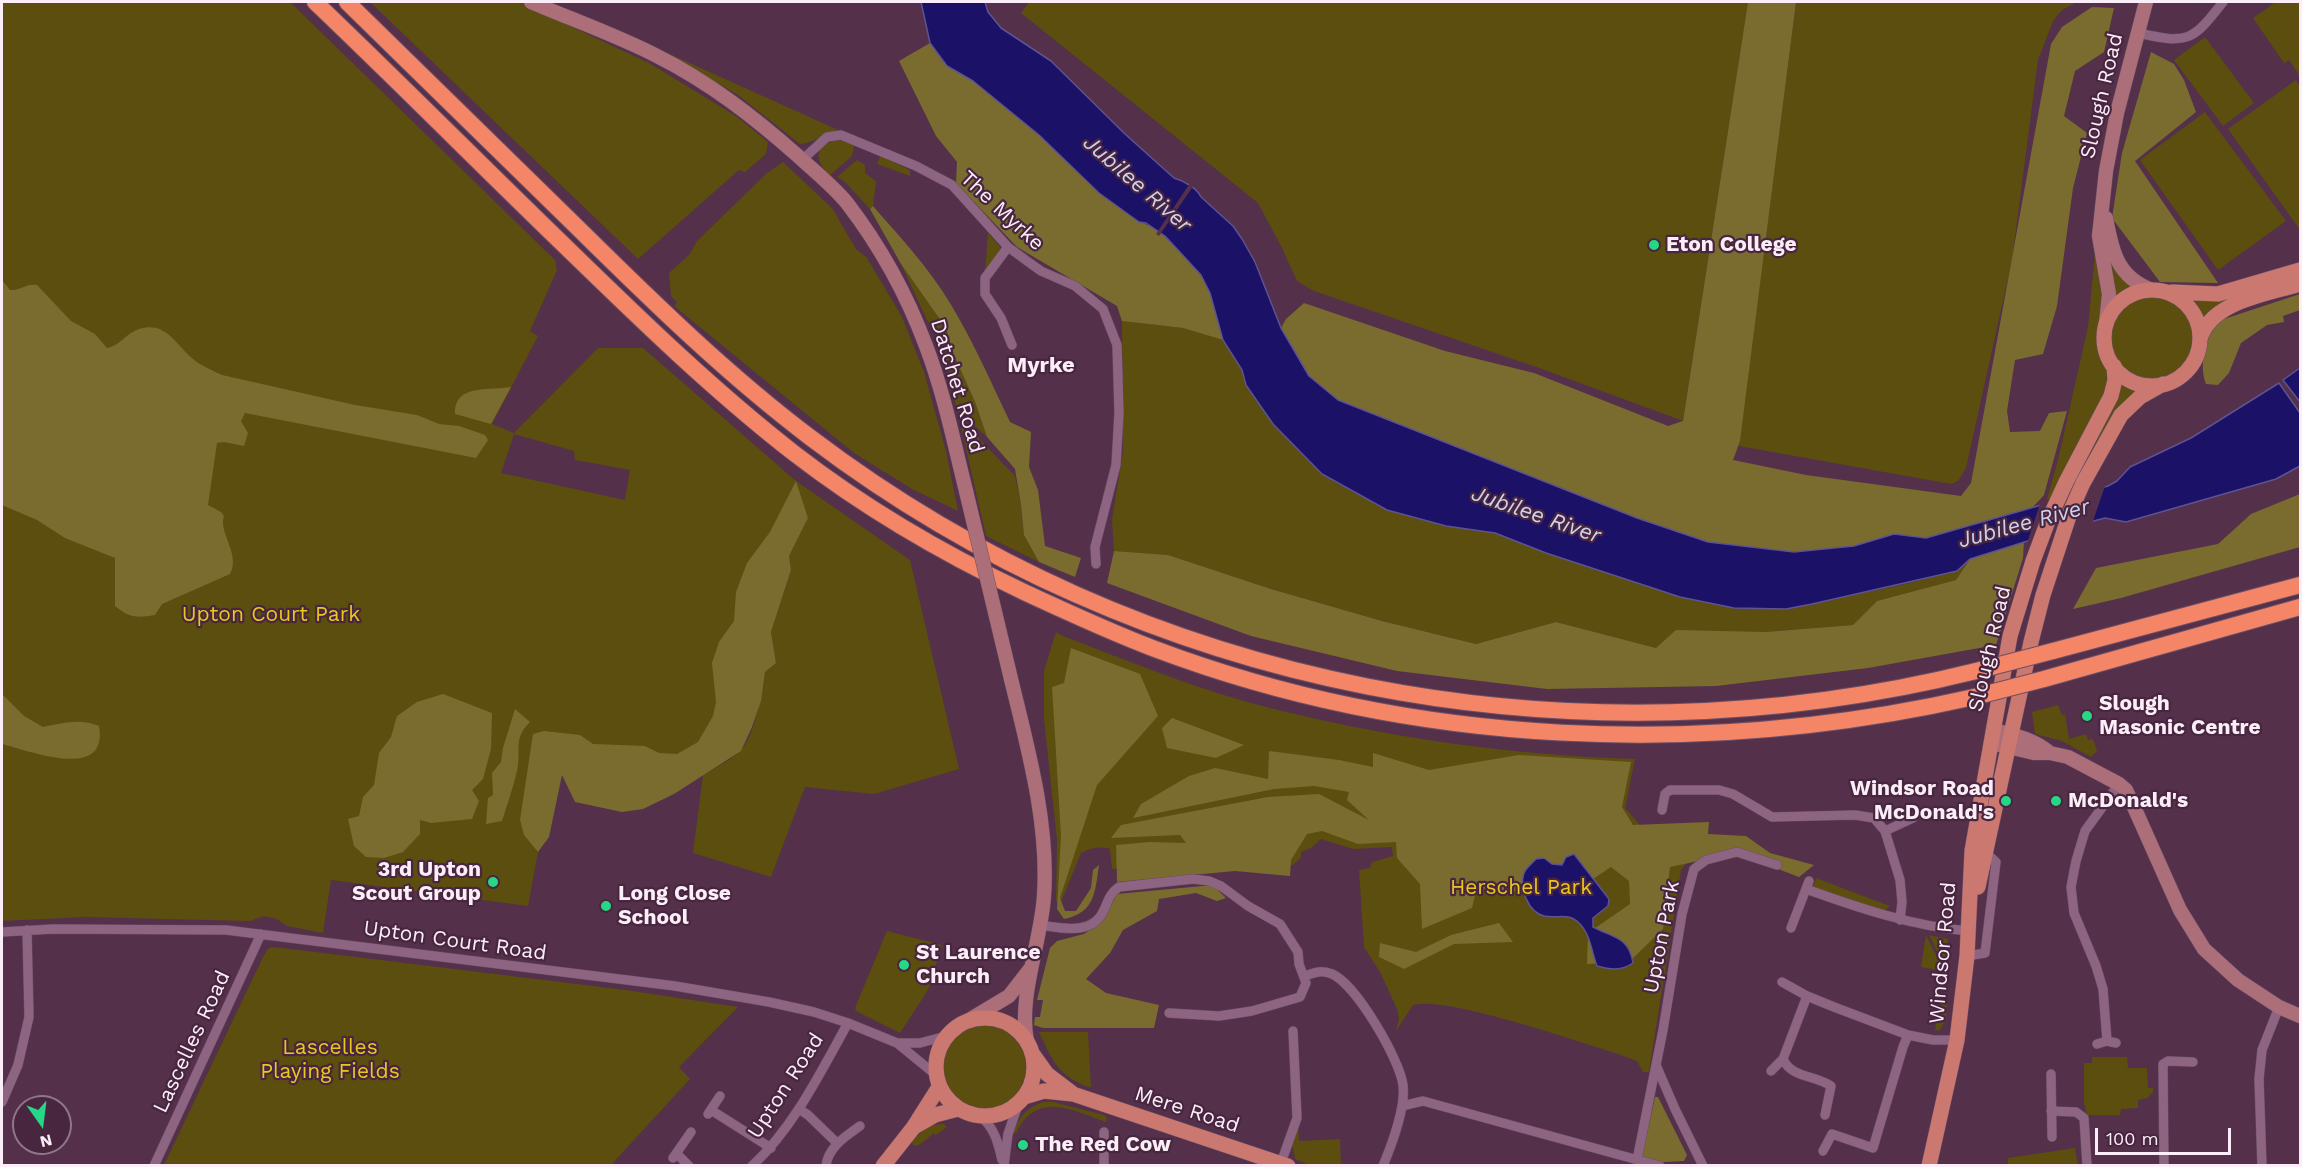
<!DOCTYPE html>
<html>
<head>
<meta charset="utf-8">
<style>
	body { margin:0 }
	#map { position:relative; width:2302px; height:1167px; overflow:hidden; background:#54304b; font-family:"Work Sans",sans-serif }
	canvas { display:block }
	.frame { position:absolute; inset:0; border:3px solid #fceef8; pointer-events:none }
	.north { position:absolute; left:12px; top:1095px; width:60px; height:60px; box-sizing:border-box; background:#482640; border:2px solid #90768a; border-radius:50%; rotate:166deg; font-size:16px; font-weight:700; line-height:24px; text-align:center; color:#fceef8 }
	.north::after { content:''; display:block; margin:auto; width:21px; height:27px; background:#26d886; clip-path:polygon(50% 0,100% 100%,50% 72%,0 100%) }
	.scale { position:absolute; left:2095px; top:1128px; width:136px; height:27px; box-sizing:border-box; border:3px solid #fceef8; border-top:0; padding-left:8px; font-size:18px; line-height:21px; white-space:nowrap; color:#fceef8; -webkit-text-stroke:4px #482640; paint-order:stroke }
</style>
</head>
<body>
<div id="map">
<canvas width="2302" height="1167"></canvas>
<div class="frame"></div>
<div class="north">N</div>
<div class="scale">100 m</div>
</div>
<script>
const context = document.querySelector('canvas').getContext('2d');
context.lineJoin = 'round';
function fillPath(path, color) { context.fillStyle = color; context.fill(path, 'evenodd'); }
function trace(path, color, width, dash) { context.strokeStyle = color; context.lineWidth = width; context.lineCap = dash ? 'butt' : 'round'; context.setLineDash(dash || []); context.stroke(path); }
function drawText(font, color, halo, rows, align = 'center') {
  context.font = font + ' "Work Sans",sans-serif'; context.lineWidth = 4.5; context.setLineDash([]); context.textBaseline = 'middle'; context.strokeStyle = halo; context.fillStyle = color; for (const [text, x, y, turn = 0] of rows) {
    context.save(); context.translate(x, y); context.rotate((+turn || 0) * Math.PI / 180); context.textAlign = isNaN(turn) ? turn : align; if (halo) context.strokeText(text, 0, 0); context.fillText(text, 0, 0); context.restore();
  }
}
fillPath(new Path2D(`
	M2,2h288l265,258 2,10 -27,61 8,5 -46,88 22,9 84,-85h45l153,133 114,79 49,209 -85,25 -69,-7 -34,90 -78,-24 10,-78c12,-7 26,-14 36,-23 16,-14 23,-60 26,-80l11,-9 -5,-31 20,-62 -2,-14 19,-38 -12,-36 -84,273h-151l-23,97 -10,54 -197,-26 -8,53 -36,-7 -10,-7 -13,-3 -14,5 -165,-4 -83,4zM514,434l60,17 1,9 55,10 -5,30 -124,-27z
	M370,2h149l130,61 87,53 32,26 -2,12 -21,18 -6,-2 -101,89z
	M1029,2h719l-65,419 -141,-52 -228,-78 -17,-10 -16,-35 -23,-43 -237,-190z
	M1796,2h281l-15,8 -9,11 -15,39 -26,200 -46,208 -8,13 -7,3 -212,-38z
	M2272,2h28v74l-11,-16 -5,3 -31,-45 20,-14z
	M2205,37l49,66 -31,23 -49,-66z
	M663,51l175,79c-13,4 -25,13 -38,14l-62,-49z
	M2296,80l4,7v143l-72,-101z
	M2205,112l81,109 -68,49 -78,-110z
	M838,140l8,1 8,4 -2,11 -22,19c-16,-15 -17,-30 8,-35z
	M880,156l30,14v6l-33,-12z
	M857,160l8,5v8l11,8 -3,25 -3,3 -26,-28 -7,-4z
	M783,162l49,46 24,41 11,9 35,59 22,55 22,79 12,60 -46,-22 -58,-36 -180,-147 3,-4 -6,-6 -2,-23 21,-19 7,-13 70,-68z
	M988,233l13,15 -16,25z
	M2096,242c7,28 10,45 7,74 0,8 -4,15 -4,23 0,16 10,30 11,45l-68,132 16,-56 30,-133z
	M2107,256l27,31 -19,11v-2z
	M901,264l45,64 8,27 21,47 12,35 -30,-27 -17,-67 -14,-25z
	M2236,296l-32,25 -11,-19 1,-1 22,-1z
	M2110 338a42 42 0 1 1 84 0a42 42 0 1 1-84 0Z
	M1122,321l61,7 40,12 19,30 4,15 27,39 49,50 14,9 51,27 59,16 49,7 51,20 134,44 106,12 120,-25 51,-13 13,-12 -14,21 -79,21 -24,24 -88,7 -109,16 -100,-26 -80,22 -94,-23 -111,-32 -103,-34 -54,-4 -2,-31 11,-69z
	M2121,383l17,9 -68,113 -6,-2 53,-103z
	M959,418l56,58 6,29 3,30 15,27 -53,-26z
	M1056,632l2,2c73,28 145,58 220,76 118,29 237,45 357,49l-10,49 21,24 41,31 -6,7 -32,202h-6l-6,-11 -19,-7c-40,-12 -170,-58 -205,-49l-17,26 3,-12 -2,-10 -17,-37 -16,-25 -5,-77 11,-2 2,-6 21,-6 -1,-9 -39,2 -32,-10 -10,9 -10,4v5l-8,8 -78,-3 -103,7 -2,-20c-10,-3 -20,-1 -29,4l-22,54 -3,-7 1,-60 -13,-121v-48z
	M2058,705l4,10 3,-1 4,25 17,-5 2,6 5,-1 4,12 -6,6 -29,-16 -27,-7 -3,-22z
	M1817,878l4,2 69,26 -6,5 -72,-24z
	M887,931l55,14 -14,45 -28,43 -44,-22 -1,-3z
	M1926,935l18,36 -23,-4z
	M1929,935l19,4 -4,27z
	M274,947l352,43 112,17 -59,60 11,12 -79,86h-447l100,-210 5,-7z
	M1943,1000h4l-1,19 -6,11 -5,1 4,-29 3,1z
	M942 1067a42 42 0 1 1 84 0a42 42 0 1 1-84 0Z
	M1039,1032h49l3,56c-33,-12 -38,-26 -52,-56z
	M2092,1057h35l1,11h19l1,20h5v4l-6,6 -9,2v8l-17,1 -1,6h-33l-3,-12v-40h8z
	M1044,1102h9l51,13 3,3 -1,4c-25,-8 -56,-27 -79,-5 -5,5 -8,9 -10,15l-5,3c6,-16 15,-29 32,-33z
	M1298,1121l1,20 41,-2 1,26h-32l-14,-6 -2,-11 -4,-1z
	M940,1124h4l3,3 -11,8 -2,-2 -15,12 -5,1 -3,-5 16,-14z
	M2075,1148l3,17h-70v-7z`), '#5b4e0e');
fillPath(new Path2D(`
	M1748,2h48l-56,439 -7,19 73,15 155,21 10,-13 80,-439 11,-17 30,-20 22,1 -10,44 -29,19 -11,45 23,17 -14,55 -16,118 -14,48 -28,6 -8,51 3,21 30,-1 9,-18 18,-2 -23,84 -11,12 -107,31 -32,-4 -40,12 -60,6 -86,-10 -71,-24 -299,-118 -29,-24 -28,-48 5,-9 18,-16 141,48 89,22 134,53 15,-5z
	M930,43l17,23 26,15 66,54 60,58 40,29c24,5 63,49 72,72 5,15 8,31 12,46l-40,-12 -61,-7 -5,-15 -100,-59 -61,-64 1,-21 -21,-26 -37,-75z
	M2151,52l23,12 10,16 12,32 -61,49 83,122 -58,-1 -48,-64 10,-65z
	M873,206c27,31 56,62 77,97 23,38 41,79 60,119l21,10 -2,35 9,23 7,56 36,12 -6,19 -36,-15 -15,-27 -3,-30 -6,-36 -28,-32 -12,-35 -21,-47 -8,-27 -45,-64 -31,-55z
	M2,280l8,10c9,1 17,-7 27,-5l34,36 24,13 12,14c13,-2 19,-15 32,-19 27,-8 36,15 54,30 8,7 19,11 29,16l133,30 62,10 22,9 20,2 26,9 3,5 -12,18 -231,-45 -4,8 7,12 -4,13 -20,-4 -7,1 -9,62 13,7 3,4c-6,17 17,38 6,58l-68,30 -7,11c-19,3 -25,3 -40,-9v-48l-50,-20 -28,-18 -35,-15z
	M2300,294v16l-17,6 1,6 -17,3 -26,18 -12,30 -11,12 -12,-1c-8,-22 1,-43 9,-62z
	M511,387l-20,37 -36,-10c-1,-31 36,-23 56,-27z
	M796,481l12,37 -19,38 2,14 -20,62 5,31 -11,9 -4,29 -9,26 -11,24 -67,43 -31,15 -21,3 -47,-10 -13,-27 -13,62 -11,15 -14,-17 -4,-15 13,-86 11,-3 36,4 13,9 52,2 14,7 18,1 21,-12 15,-26 3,-14 -4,-39 7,-21 15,-21 2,-29 11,-29 23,-31z
	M2300,494v53l-179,51 -48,11 23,-41 122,-24 33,-30z
	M2024,541l-1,17 -27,87 -128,23 -152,18 -169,3 -150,-18 -146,-35 -144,-53 7,-32 54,4 103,34 111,32 94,23 80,-22 100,26 20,-18 89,2 88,-7 24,-24 79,-21 14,-21z
	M1071,648l69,26 18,42 -61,69 -37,113 5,13h11l15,-23 2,-18 6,-5c-4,27 -4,48 -35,54l-7,-10 4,-73 -9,-149 12,-4z
	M2,694l22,22 19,11c20,-4 37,-9 56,-1 10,56 -69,25 -97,18z
	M443,694l49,19 -1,36 -8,30 -11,11 7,11 -7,18 -41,4 -11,-3v14l-17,18 -19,6 -18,-1 -12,-11 -6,-27 11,-3 4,-19 11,-12 5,-32 12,-16 6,-21 20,-14z
	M515,709l15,13c-18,18 -8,27 -13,49 -4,17 -10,34 -15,50l-16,3 2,-26 5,-3 -1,-22 9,-11 2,-14z
	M1172,718l72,27 -28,13 -49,-10 -5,-20z
	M1269,751l70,9 34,7v-14l56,17 90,-15 112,7 -9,45 11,18 76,-3 -1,12 38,2 24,17 44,12 -15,12 -63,-24 -66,14 -7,62 -34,33 -42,2 1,-31 42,-29 -1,-23 -18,-14 -54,36 -19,-27 -27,18 -34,-7 -5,21 -50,21 -2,-45 -23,-26 -1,-16 -38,2 -36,-13 -15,3 -16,26 -1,16 -55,-5 -118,11 -1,-37 33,-3 37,1 -6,-8 -69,3 10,-13 147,-28 51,-3 50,26 -22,-20 2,-8 -35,-6 -40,3 -141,29 8,-14 48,-28 26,-8 53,11z
	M1213,885l13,13 -9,3 -21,-8 -37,6 -2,12 -34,19 -13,23 -24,26 20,14 53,12 -5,23h-111l-9,-3 1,-8h5l3,-17h-6l13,-52 7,-7 27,-7 18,-13 15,-27z
	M1499,923l14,19 -59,2 -50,25 -25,-12 1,-14 36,9 35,-17z
	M1655,1097h3l29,58 -3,6 -40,2 -2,-7z`), '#7a6c2f');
const water = new Path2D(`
	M921,2h64l3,10 13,16 50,33 74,73 49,44c10,3 23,10 27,19l32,29 9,13 13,23 26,66 28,48 29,24 299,118 71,24 86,10 60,-6 40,-12 32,4 182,-52 9,-5 13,-14 61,-29 88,-55 21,30v53l-24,13 -150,43 -21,-4 -23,6 -112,35 -13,12 -145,33 -26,5 -52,-1 -54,-11 -134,-44 -51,-20 -49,-7 -59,-16 -65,-36 -49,-50 -27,-39 -4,-15 -19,-30 -13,-47 -9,-18 -36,-39 -19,-13 -7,-1 -40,-29 -60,-58 -66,-54 -26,-15 -17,-23z
	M2300,368v34l-17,-22z
	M1574,854l35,45 -1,7 -15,12v9c21,11 36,10 40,36 -12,8 -22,7 -36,3 -5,-13 -7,-33 -18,-43 -11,-11 -22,-4 -35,-7 -16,-4 -25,-28 -20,-43 2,-5 8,-10 12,-14l8,-1 8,6 10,1 4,-8z`);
fillPath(water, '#1b1166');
trace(water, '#5e5392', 1.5);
fillPath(new Path2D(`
	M1190,183l4,2 -35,51 -3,-2z
	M2106,483l-14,41 -65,19 14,-42z`), '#54304b');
const minor = new Path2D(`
	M2138,33c50,11 54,9 85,-31
	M802,160l25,-23 14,-2 75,31 36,19 56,62 19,14 14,10 34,15 28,23 14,36 2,68 -3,52 -21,82 1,17
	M1008,247l-23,31v16l16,24 11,27
	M1662,810l3,-16 5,-4h49l14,4 39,23 83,-2 19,3 11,13 15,49 2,22 -2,18
	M1885,831l28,-13
	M1806,889c53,19 106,37 162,42
	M1040,925c21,3 53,11 64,-15 4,-9 6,-17 15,-23l74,-8 16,2 12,5 27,20 32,18 18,28 1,12 7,19 -6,14 -48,14 -33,5 -50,-3
	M1791,928l18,-47
	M2,932l51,-3 173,1 449,56 94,16 45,10 34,11 49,20 39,32
	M1967,956l18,-3 11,-91 -11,-10
	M1305,976c10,-4 17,-6 27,-2 24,10 68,86 71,111 3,23 -11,59 -20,81
	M1782,982l25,14 27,11 74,28 25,5h24
	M2107,1041l-4,-52 -7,-23 -22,-53 -3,-26 5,-26 9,-30 34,-47
	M897,1043h23l26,-7
	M2097,1044l10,-3 9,2
	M1783,1059c8,19 32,16 48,27l-6,29
	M1656,1065l19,44 28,57
	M1771,1071l12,-12 24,-63
	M2051,1074l1,63
	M2,1102l16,-37 11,-48 -2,-87
	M1402,1106l21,-5 237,65
	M799,1109l9,6 29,28
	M711,1110l60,38
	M2051,1111l25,1 8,6 3,48
	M708,1114l12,-18
	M980,1116c15,12 18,27 22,44
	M1823,1151l9,-17 41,14 30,-101 5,-12
	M677,1154l12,12
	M673,1158l18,-26
	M1637,1160l26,-130 19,-116 12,-45 12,-9 31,-8 40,13
	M1281,1163l16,-45 -4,-87
	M154,1166l107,-232
	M752,1166c42,-39 68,-93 96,-143
	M826,1166c2,-19 20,-30 34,-40
	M1004,1166l4,-32 11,-32
	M1104,1166v-34
	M2164,1166l-1,-102 5,-3 25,1
	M2262,1166l-3,-87 3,-29 17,-43`);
const secondary = new Path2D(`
	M531,2c42,18 85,33 126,54 52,26 97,61 141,100 16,15 34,29 49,47 33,43 60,92 79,143 18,47 28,97 40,145
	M2106,218c6,33 11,59 46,72
	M2106,323l3,-29 -10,-58 7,-65 11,-58 29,-111
	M1011,679c17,70 38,145 33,217 -3,47 -26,100 -17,145
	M1994,730c20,5 40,9 56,23
	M1991,743l43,10h16l18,4 51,27 7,6 8,17 46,103 24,39 34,31 41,27 21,9
	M969,1020l40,-24 21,-27`);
const primary = new Path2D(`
	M2104 338a48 48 0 1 1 96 0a48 48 0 1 1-96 0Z
	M2172,292l46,2 82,-24
	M2200,339c11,-38 68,-45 100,-55
	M1978,887l53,-245 12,-47 28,-85 12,-27 38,-68 19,-18 23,-13
	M936 1067a49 49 0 1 1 98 0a49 49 0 1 1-98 0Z
	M1032,1053l15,21 25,19
	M1024,1097l20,-6 29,3 215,72
	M914,1127l21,-12 23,-6
	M883,1166l30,-38 26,-41
	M1929,1166l28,-126 10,-84 5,-105 38,-215 23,-75 15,-40 18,-39 45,-86 4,-16 -1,-14`);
const motorway = new Path2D(`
	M315,2c85,81 168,165 253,247 73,71 146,142 227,205 70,54 149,100 229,138 43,20 86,40 131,57 260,98 550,109 819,48
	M347,2c78,77 156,153 234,229 74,73 148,145 230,207 332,252 763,333 1165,233
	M2053,651l247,-66
	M2044,679l256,-72`);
trace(minor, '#6b4f65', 10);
trace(secondary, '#6b4f65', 15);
trace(primary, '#6b4f65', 16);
trace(motorway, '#6b4f65', 18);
trace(minor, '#8d6582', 9);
trace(secondary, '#ac6f7a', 14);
trace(primary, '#cb7871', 15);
trace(motorway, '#f48566', 16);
const secondaryBridge = new Path2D(`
	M966,491l45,188`);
const motorwayBridge = new Path2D(`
	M1976,671l77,-20
	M1974,697l70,-18`);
trace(secondaryBridge, '#6b4f65', 15, []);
trace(motorwayBridge, '#6b4f65', 18, []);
trace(secondaryBridge, '#ac6f7a', 14);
trace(motorwayBridge, '#f48566', 16);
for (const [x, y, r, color] of [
	[1654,245,6,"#26d886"],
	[2087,716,6,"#26d886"],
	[2006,801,6,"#26d886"],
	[2056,801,6,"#26d886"],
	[493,882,6,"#26d886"],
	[606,906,6,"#26d886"],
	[904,965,6,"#26d886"],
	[1023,1145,6,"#26d886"]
]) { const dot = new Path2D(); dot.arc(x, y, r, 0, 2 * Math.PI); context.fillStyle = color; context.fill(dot); trace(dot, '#482640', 2); }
drawText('21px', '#fceef8', '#482640', [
	["Slough Road",2102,96,-77],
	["The Myrke",1002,211,43],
	["Datchet Road",957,386,73],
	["Slough Road",1990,649,-77],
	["Upton Park",1662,937,-79],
	["Upton Court Road",455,941,8],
	["Windsor Road",1943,953,-85],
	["Lascelles Road",192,1042,-65],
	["Upton Road",786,1086,-57],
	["Mere Road",1187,1110,18]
]);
drawText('bold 21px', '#fceef8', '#482640', [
	["Eton College",1666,245],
	["Slough",2099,704],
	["Masonic Centre",2099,728],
	["Windsor Road",1994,789,"right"],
	["McDonald's",1994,813,"right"],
	["McDonald's",2068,801],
	["3rd Upton",481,870,"right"],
	["Scout Group",481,894,"right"],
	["Long Close",618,894],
	["School",618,918],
	["St Laurence",916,953],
	["Church",916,977],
	["The Red Cow",1035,1145]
], 'left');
drawText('21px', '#eac81a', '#482640', [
	["Upton Court Park",271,615],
	["Herschel Park",1521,888],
	["Lascelles",330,1048],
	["Playing Fields",330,1072]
]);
drawText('italic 22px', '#cdd2ea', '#482640', [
	["Jubilee River",1137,184,41],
	["Jubilee River",1536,515,19],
	["Jubilee River",2024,524,-15]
]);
drawText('bold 22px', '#fceef8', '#482640', [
	["Myrke",1041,366]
]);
</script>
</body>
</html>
